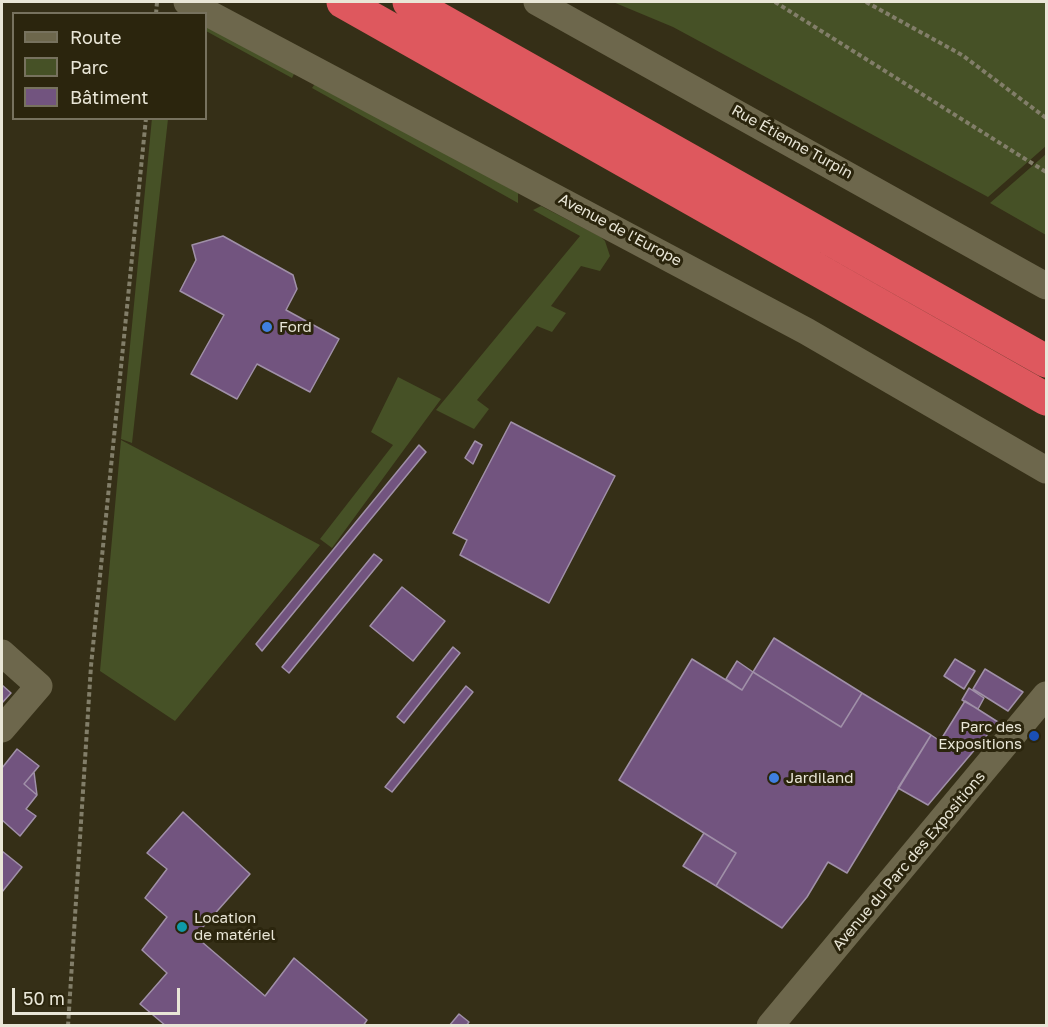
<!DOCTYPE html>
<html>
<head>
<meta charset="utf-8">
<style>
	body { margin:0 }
	#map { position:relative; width:1048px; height:1027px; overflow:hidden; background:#352f17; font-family:"Golos Text",sans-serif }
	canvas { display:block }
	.frame { position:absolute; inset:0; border:3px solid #e9e6d7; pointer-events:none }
	.legend { position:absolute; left:12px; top:12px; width:195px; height:108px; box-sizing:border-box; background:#2b250d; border:2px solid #77725e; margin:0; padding:8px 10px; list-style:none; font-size:18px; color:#e9e6d7 }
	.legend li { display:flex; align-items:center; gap:12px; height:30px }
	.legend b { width:30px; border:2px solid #77725e }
	.scale { position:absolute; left:12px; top:988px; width:168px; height:27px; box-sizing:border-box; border:3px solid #e9e6d7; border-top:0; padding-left:8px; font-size:18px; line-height:21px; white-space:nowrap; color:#e9e6d7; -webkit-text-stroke:4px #2b250d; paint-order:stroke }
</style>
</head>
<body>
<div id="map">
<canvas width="1048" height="1027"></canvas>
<div class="frame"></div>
<ul class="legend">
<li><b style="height:8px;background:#6d674c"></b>Route</li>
<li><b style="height:16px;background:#465126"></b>Parc</li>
<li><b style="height:16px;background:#72547f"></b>Bâtiment</li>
</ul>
<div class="scale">50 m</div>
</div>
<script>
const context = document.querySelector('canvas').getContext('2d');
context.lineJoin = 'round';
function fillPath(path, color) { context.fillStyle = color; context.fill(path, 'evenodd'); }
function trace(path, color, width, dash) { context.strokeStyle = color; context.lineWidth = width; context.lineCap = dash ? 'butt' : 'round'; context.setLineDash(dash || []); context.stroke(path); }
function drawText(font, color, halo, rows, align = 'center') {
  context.font = font + ' "Golos Text",sans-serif'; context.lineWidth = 6; context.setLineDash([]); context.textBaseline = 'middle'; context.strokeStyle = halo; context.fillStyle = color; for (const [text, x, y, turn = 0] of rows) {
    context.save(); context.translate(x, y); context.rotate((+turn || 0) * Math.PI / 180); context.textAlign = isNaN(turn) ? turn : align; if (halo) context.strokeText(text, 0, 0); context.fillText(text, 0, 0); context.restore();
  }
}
fillPath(new Path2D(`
	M613,2h433v144l-58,51 -315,-170z
	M206,23l89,49 -3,6 -86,-47z
	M317,81l201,112v10l-206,-115z
	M152,118l16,1 -36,324 -11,-4z
	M1046,154v81l-56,-32z
	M541,206l60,31 4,4 5,15 -10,15 -19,-5 -30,40 15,7 -14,19 -15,-6 -60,74 12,9 -15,20 -38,-19 144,-174 -47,-26z
	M398,377l43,22 -109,149 -12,-9 73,-94 -22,-13z
	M121,440l199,105 -145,176 -75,-50z`), '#465126');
const building = new Path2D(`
	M223,236l70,39 4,14 -11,21 53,29 -29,53 -53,-28 -20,35 -46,-25 33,-59 -44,-24 16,-31 -4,-15z
	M511,422l104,54 -66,127 -89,-48 7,-15 -14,-7z
	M475,441l7,4 -9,19 -8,-6z
	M419,445l7,7 -164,199 -6,-7z
	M374,554l8,6 -93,113 -7,-6z
	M402,587l43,34 -32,40 -43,-35z
	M774,638l88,55 -21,34 -88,-55z
	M453,647l7,6 -56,70 -7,-6z
	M692,659l50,31 11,-18 88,55 21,-34 69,42 -84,138 -19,-11 -21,35 -25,31 -66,-42 20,-33 -117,-73z
	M955,659l20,12 -11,18 -20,-13z
	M737,661l16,11 -11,18 -16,-11z
	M985,669l38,23 -15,19 -35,-22z
	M2,685l9,8 -9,10z
	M466,686l7,6 -81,100 -7,-5z
	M969,688l15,10 -6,11 -16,-9z
	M965,701l33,21 -70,83 -30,-17 33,-53 9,6z
	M17,749l22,17 -15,18 13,11 -11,14 10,7 -16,20 -18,-16v-52z
	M34,772l3,23 -13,-11z
	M183,812l67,62 -55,62 70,60 29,-38 73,62 -4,6h-197l-26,-22 27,-31 -25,-23 25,-33 -22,-19 22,-29 -20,-16z
	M704,833l32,20 -20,33 -33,-20z
	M2,851l20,16 -20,25z
	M459,1014l10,8 -3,4h-17z`);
fillPath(building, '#72547f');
trace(building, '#a090a8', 1.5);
trace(new Path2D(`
	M775,2l271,170
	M866,2l96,53 84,63
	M156,14l1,-12
	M68,1026l23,-360 55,-548`), '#827e69', 4, [4.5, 3]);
trace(new Path2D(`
	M187,2l619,329 240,139
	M537,2l509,284
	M2,653l37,33 -37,43
	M770,1026l276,-331`), '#6d674c', 27);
trace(new Path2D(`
	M343,2l703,397
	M409,2l637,359`), '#de585e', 33);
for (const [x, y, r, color] of [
	[267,327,6,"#3f7fe0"],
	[1034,736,6,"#1a4fb4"],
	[774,778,6,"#3f7fe0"],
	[182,927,6,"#0f9aa8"]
]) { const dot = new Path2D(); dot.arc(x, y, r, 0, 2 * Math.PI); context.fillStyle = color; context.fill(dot); trace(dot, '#2b250d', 2); }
drawText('15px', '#e9e6d7', '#2b250d', [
	["Rue Étienne Turpin",792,142,29],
	["Avenue de l'Europe",620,230,28],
	["Avenue du Parc des Expositions",909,861,-50]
]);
drawText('15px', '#e9e6d7', '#2b250d', [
	["Ford",279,327],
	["Parc des",1022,727,"right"],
	["Expositions",1022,744,"right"],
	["Jardiland",786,778],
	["Location",194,918],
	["de matériel",194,935]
], 'left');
</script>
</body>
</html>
